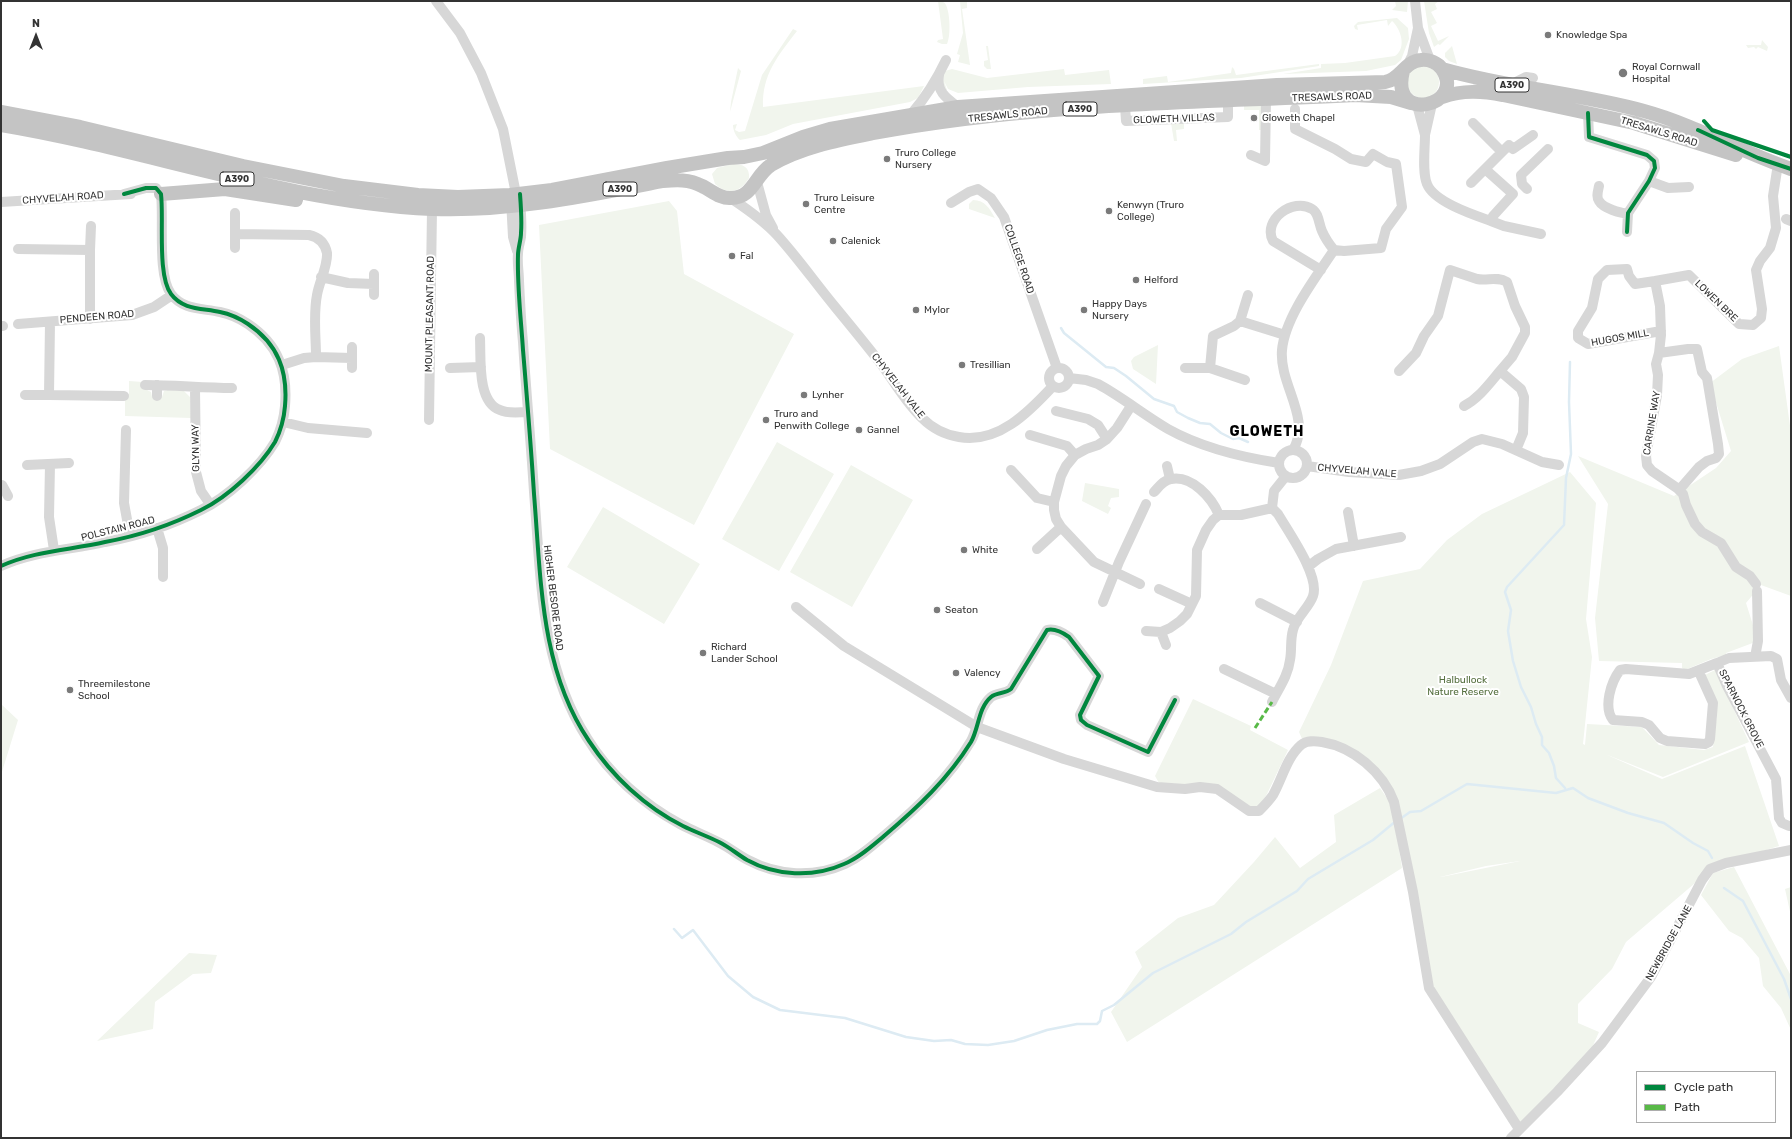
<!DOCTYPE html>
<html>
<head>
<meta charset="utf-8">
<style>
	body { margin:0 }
	#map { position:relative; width:1792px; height:1139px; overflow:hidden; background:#fff; font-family:Rubik,sans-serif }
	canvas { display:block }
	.frame { position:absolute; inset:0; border:2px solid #333; pointer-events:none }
	.legend { position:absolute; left:1636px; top:1071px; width:140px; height:52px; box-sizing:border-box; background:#fff; border:1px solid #adadad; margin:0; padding:5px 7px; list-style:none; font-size:12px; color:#333 }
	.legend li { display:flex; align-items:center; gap:8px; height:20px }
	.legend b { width:20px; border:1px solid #adadad }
	.north { position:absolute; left:16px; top:16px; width:40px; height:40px; -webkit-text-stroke:3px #fff; paint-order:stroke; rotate:0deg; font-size:11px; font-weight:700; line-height:16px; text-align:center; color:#333 }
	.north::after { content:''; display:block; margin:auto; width:14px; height:18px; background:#333; clip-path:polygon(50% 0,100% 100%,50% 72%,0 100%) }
</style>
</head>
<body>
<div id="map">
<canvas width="1792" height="1139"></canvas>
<div class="frame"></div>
<ul class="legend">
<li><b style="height:5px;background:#00873e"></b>Cycle path</li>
<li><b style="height:5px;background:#58b947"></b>Path</li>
</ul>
<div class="north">N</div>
</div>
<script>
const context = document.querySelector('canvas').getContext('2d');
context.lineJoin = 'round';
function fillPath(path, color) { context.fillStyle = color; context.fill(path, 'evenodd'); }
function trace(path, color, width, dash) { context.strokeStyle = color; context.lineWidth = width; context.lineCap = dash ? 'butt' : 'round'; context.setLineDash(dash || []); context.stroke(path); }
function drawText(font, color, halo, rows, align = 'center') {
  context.font = font + ' Rubik,sans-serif'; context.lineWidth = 4; context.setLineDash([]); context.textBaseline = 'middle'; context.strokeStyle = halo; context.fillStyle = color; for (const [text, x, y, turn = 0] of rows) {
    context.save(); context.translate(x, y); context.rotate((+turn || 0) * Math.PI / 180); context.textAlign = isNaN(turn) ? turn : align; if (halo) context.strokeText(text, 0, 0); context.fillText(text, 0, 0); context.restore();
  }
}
fillPath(new Path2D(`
	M938,1c3,0 7,1 8,4 4,8 5,31 1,39h-5l-5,-2 1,-2 5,-1z
	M960,1h7v7l-5,1 8,56 -12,-3 2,-7 -3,-1 6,-21z
	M1395,1h13l-1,11 -15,-2 4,-4z
	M1424,1h15l-4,3 2,5 -6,3 6,11 -6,3 7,15 11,-5 -9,9 -2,-1 -4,3 -5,-14z
	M1397,18l11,10 1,11 -8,21 -6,5 -29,6 -83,3 38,-6v-4l24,-1 50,-7c12,-8 6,-27 -3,-35l-4,5 -1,-6 -30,5 1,5 -3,-1 -1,-3 4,-4z
	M793,29l4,2c-19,25 -35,43 -34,76l161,-21 -6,12 -8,4 -117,22 -27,11 -26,5c-4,-3 -7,-10 -7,-15l4,-1 -2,6 4,2 6,-1 17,-56z
	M1762,40l6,7 -1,4 -9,-4 -2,2 -2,-2 -6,1 -2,-3h15z
	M986,46h2l3,23h-4l-3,-3v-5l4,-1z
	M1452,46l5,18 -8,-3 -4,-4v-4z
	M1319,64v2l-78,12 -98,6v-5l24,-3 1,6 63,-9 1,-6 2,2 2,6z
	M1407 82a16 16 0 1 1 32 0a16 16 0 1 1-32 0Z
	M738,68l3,3 -11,41 1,-10z
	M952,69l35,9 77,-9 1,6 44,-5 2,14 -83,3 -70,6 -10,-4 -4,-8 3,9h-4l-1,-16 3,-3z
	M1244,106h19v24h-4v-20h-15z
	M1184,122v7l-8,1 1,11h-3l-3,-18z
	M733,164c10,0 17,3 16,14 -9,15 -22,17 -34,6l-3,-10 5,-6z
	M973,200c12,0 17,9 22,18l-26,-9v-5z
	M669,201l8,10 7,63 110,60 -100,191 -144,-76 -11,-224z
	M1158,345l-2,39 -23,-15 -2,-8 3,-4z
	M1779,346l12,87v163l-30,-11 -15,18 12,38 -32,12v2l-15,4 -26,11 -3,-2v-5l-83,-2 -4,-43 13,-114 -30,-48 96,40 42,-28 15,-17 -21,-68 32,-24z
	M129,381l14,1 4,8 4,2 1,5h10l2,-6 4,-1h15l7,7 1,21 -66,-2v-22h4z
	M777,442l57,32 -55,97 -57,-32z
	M851,465l62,35 -61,107 -62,-35z
	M1570,472l26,31 -10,116 6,38 -9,87 2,1 2,-21 55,3 17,18 45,5 9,-3 4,-32 -12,-40 10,-5 34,72 -86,35 -58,-23 57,25 83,-33 34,100 -64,20 -89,76 -14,27 -34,35v19l21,9 -12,27 -68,70 -90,-141 -38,-193 -37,-42 -51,-12 -4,-9 32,-67 32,-84 57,-12 27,-29 35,-26zM1520,861l-79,16h-1l46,-11z
	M1085,483l34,6v8l-8,1 -3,8 3,2 -3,6 -26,-13z
	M603,507l97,57 -36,60 -97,-57z
	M1193,699l58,27 -1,4 38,20 -21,44 -9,14h-7l-31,-22 -61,-3 -4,-7z
	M1,704l17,16 -17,55z
	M1380,788l9,13 7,28 6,39 -275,174 -16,-30 31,-45 -7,-15 43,-34 36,-13 40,-43 21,-25 25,31 36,-26 -2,-27z
	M1734,867l57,109v54l-10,-22 -18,-22 -4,-28 -17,-20 -13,-7 -28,-36 12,-22z
	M1791,887v29l-6,-27z
	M189,953l28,2 -6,18 -18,1 -38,28 -2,27 -56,12z`), '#f1f5ed');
trace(new Path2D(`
	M1061,328l3,5 42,34 8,1 12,8 28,23 20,7 3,6 11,6 12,5 10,1 11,9 12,6 6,-1 9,4
	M1565,788l-9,-10 -2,-12 -5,-13 -7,-8v-8l-6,-13 -5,-17 -10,-20 -8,-26 -5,-30 3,-21 -6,-18 2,-5 57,-62 2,-47 5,-24 -2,-52 1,-40
	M1400,819l10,-7 11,-1 46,-27 89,9 17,-5 15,10 40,15 36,10 29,20 15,8 4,7
	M1724,888l19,13 41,78 7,20
	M674,929l8,9 11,-8 35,46 25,21 27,13 65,8 61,19 28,4 17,-1 14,4 23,1 26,-4 33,-11 30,-6h20l3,-3 2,-10 12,-6 39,-32 78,-39 15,-12 51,-31 11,-12 65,-39 23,-19`), '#ddebf3', 2.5);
trace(new Path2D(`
	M436,1l24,32 21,40 22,56 13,65
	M1415,1l3,27 12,32
	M1407,66l5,-10 6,-28
	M939,75c-3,16 7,23 19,32
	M1510,85l16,-8 7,1
	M1417,105l8,30 7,-31
	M1125,106l1,15 102,-4v-17
	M912,113c14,-16 25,-34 34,-53
	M1588,113l1,24 58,18 7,6 1,7 -6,13 -21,32 -1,19
	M1473,123l29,29
	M1425,135c0,13 -3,37 2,49 7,18 47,31 64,37l2,-5 20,-22 -28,-25
	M1251,155l14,6 1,-62
	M1649,181l19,7 21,-1
	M757,182l9,33 7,13
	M1471,183l38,-38 4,4 20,-14
	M1599,186c-1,5 -3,11 0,15 4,7 22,13 29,12
	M1527,189l-5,-5 -1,-9 27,-26
	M520,199c1,12 2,26 1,38 -1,6 -3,11 -3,17 -1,9 1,18 1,27 1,21 2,41 4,61 3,50 8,100 11,150 7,84 6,173 53,246 22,36 56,66 93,86 13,7 27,12 40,19 10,5 18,12 28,17 30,16 66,18 97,4 15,-7 27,-18 40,-29 33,-28 64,-57 86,-94 8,-14 7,-33 20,-44 7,-5 14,-3 20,-8l36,-59c8,-2 15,2 22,7l30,39 -19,39 1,5 6,5 61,27 27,-52
	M732,199c15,10 32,22 45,36 21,23 39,49 59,73 14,17 28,34 42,52 15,19 26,41 44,58 10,10 24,17 37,19 39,7 70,-25 94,-51
	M511,200l2,37 4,14
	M1,202l130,-8
	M951,203l18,-11 9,-3 13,9 13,19 53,151
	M1786,219l5,2
	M1491,221l13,5 37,8
	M235,234l74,1c9,2 16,8 18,18 1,13 -8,29 -10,42 -4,20 -1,42 -1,62l-12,1 -22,7
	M235,248v-35
	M18,249l72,1v69
	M90,250l1,-24
	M1321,270l-48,-29c-11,-21 20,-44 39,-32 7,4 7,16 10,22 3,7 7,13 12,19
	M374,274v21
	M321,277l27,6 26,1
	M1655,281l34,-6 50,49 14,1 8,-7 1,-9 -6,-39 4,-9 10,-13 6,-20 -3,-32 5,-32
	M1248,295l-8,26 45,14
	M1240,321l-6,5 -21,10 -3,32 35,12
	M50,322l-1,73 75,1
	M18,324l114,-9 22,-8 18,-12
	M1,326h2
	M1661,331l-73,13 -10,-6v-7l14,-23 6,-29 9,-9 20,-1 2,7 6,8 20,-3 5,25 1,29 -2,18 -3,11 2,11 -1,20 -11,61 1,9 5,6 25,17 6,6 3,11 9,19 7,8 19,11 15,24 14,9 6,8
	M480,338c1,21 -3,64 20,72 8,4 19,2 28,2
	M352,347v21
	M1659,353l29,-4h9l5,23 5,6 11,66 1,10 -3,4 -9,3 -8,6 -20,23
	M316,357l36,1
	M450,368l31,-1
	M1185,368h25
	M1049 378a10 10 0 1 1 20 0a10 10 0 1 1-20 0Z
	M1399,371l17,-18 8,-17 14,-20 12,-46c9,3 18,6 27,9 11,2 20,-3 30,3l8,24 10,21v6l-13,24 -12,14 21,18 3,8 -1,36 -7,17
	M1069,378l17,2 12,4c24,13 46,31 70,45 34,19 72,28 111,34
	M145,385c30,0 58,3 87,3
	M157,385v11
	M195,388l1,84 5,19 9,13
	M25,395h24
	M1131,406l-14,22 -10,11 -9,6 -12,4 -11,6 -9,11 -5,10 -7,26v8l2,9 5,8 33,35 46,22
	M1464,406c15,-8 25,-22 36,-35
	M1056,411l32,8 10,6 9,14
	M429,420l3,-211
	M283,422l25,6 59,5
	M126,430l-2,73 6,33
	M1030,435l37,11 8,9
	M1293,450c19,-32 -14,-65 -11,-100 3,-33 34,-73 52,-100l10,1 37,-3 5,-19 16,-22 -6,-43 -9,-2 -14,-8 -7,8 -15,-3 -16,-10 -40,-20v-20
	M1279 464a14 14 0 1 1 28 0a14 14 0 1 1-28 0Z
	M50,464l-1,53 5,33
	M27,465l42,-2
	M1167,466l3,13
	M1307,466l42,6 50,3 22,-4 19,-7 33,-22 9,-3 20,5 40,18 17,3
	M1011,470l26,28 17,4
	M2,485l6,11
	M1154,492c5,-5 9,-12 17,-13 21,-4 41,19 48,36
	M1348,512l6,34
	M157,528l6,20v29
	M1037,549l24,-22
	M1,566c33,-15 69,-16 104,-24 33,-6 66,-17 96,-32 27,-13 59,-43 74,-68 6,-12 9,-23 10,-36 3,-35 -7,-62 -37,-82 -9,-6 -18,-10 -28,-12 -19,-4 -37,-2 -49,-18 -14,-19 -7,-75 -10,-100l-5,-6h-10l-22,6
	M1309,566l9,-7 18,-10 65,-12
	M1159,589l33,15
	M1103,602l16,-40 27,-58
	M1260,603l37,19
	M796,607l48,39 133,81 87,32 93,28 28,2 15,-2 17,2 32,22h10c5,-5 10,-10 14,-16 9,-16 14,-38 28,-50 6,-5 14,-4 21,-3 31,5 61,30 72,60l19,90 16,96 90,141
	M1146,631l15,1 9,-4 10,-7 7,-7 9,-18 1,-46 9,-20 7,-10 6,-5h22l31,-7
	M1161,632l5,13
	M1755,657l3,-16 -1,-50
	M1224,669l52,25
	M1699,672l14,31 -3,36 -1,3 -4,2 -38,-3 -7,-3 -11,-13 -7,-3 -29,-2c-10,-13 -2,-38 7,-50l6,-1 63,5 28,-11
	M1272,702c7,-14 16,-26 18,-42 2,-10 0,-20 3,-30 3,-13 16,-22 20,-34 7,-20 -24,-63 -35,-82l-6,-6 2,-17 12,-15
	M1789,826l-7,-3 -3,-5 -3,-39 -49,-93 -10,-23 12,-5 42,-2 6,3 4,21 10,18
	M1511,1138l46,-46 45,-49 49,-66 51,-97 8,-11 16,-6 65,-13`), '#d7d7d7', 10);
trace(new Path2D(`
	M1442,69c66,19 136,24 202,42 51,14 97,41 147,58
	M1442,97c21,-7 40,-6 61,-2l131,28 102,32
	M1,112l79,15 163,39 101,20 74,9 40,2 52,-2 42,-5 115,-22 61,-10 16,-1 19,-4 40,-16 27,-8 128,-22 319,-22 108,-3c15,-2 20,-21 36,-22 8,-1 17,3 21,9 25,37 -53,56 -39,2
	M1,125c145,24 283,77 431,84 78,3 154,-13 231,-28 13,-1 26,-2 39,5 9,4 18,13 29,12 22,0 24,-23 40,-33 31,-18 68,-25 103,-32 158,-30 321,-30 481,-38l36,2 20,6
	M161,194l64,-5 71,11`), '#c4c4c4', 14);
trace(new Path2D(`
	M1255,728l17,-26`), '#58b947', 3, [6, 3]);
trace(new Path2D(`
	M1588,113l1,24 58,18 7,6 1,7 -6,13 -21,32 -1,19
	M1704,121l8,9 79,27
	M1698,130l60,28 33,11
	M520,194c1,13 2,26 1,39 0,7 -3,15 -3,22 -1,31 3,64 5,95 4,48 8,96 11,144 7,84 6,175 55,247 23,35 56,66 94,85 12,6 24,10 36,16 10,5 18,12 28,18 29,16 66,18 97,4 15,-6 28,-18 40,-28 33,-28 64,-57 87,-94 8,-14 7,-34 20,-45 6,-5 14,-3 20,-8l36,-59c8,-2 15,2 22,7l30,39 -19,39 1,5 6,5 61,27 27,-52
	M1,566c33,-15 69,-16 104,-24 33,-6 66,-17 96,-32 27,-13 59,-43 74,-68 6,-12 9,-23 10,-36 3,-35 -7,-62 -37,-82 -9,-6 -18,-10 -28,-12 -19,-4 -37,-2 -49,-18 -14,-19 -7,-75 -10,-100l-5,-6h-10l-22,6`), '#00873e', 4);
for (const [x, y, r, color] of [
	[1548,35,4,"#7a7a7a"],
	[1623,73,5,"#7a7a7a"],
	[1254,118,4,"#7a7a7a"],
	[887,159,4,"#7a7a7a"],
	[806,204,4,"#7a7a7a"],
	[1109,211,4,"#7a7a7a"],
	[833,241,4,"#7a7a7a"],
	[732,256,4,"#7a7a7a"],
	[1136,280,4,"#7a7a7a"],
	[916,310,4,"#7a7a7a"],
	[1084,310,4,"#7a7a7a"],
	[962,365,4,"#7a7a7a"],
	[804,395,4,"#7a7a7a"],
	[766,420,4,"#7a7a7a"],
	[859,430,4,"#7a7a7a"],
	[964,550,4,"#7a7a7a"],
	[937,610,4,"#7a7a7a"],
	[703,653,4,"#7a7a7a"],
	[956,673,4,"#7a7a7a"],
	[70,690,4,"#7a7a7a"]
]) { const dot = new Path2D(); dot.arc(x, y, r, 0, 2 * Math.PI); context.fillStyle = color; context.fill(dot); trace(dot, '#fff', 1.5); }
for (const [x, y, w] of [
	[1512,85,34],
	[1080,109,34],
	[237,179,34],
	[620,189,34]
]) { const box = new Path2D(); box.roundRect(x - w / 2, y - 7, w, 14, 3); context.fillStyle = '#fff'; context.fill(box); trace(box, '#333', 1); }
drawText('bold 9px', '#333', null, [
	["A390",1512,85],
	["A390",1080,109],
	["A390",237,179],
	["A390",620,189]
]);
drawText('10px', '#333', '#fff', [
	["Knowledge Spa",1556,35],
	["Royal Cornwall",1632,67],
	["Hospital",1632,79],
	["Gloweth Chapel",1262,118],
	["Truro College",895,153],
	["Nursery",895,165],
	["Truro Leisure",814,198],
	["Centre",814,210],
	["Kenwyn (Truro",1117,205],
	["College)",1117,217],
	["Calenick",841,241],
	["Fal",740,256],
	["Helford",1144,280],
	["Happy Days",1092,304],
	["Nursery",1092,316],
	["Mylor",924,310],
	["Tresillian",970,365],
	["Lynher",812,395],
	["Truro and",774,414],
	["Penwith College",774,426],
	["Gannel",867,430],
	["White",972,550],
	["Seaton",945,610],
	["Richard",711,647],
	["Lander School",711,659],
	["Valency",964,673],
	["Threemilestone",78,684],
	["School",78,696]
], 'left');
drawText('10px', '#333', '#fff', [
	["TRESAWLS ROAD",1332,97,-2],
	["TRESAWLS ROAD",1008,115,-6],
	["GLOWETH VILLAS",1174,119,-2],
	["TRESAWLS ROAD",1659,132,17],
	["CHYVELAH ROAD",63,198,-4],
	["COLLEGE ROAD",1019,259,71],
	["LOWEN BRE",1716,301,44],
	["MOUNT PLEASANT ROAD",430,314,-89],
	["PENDEEN ROAD",97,317,-5],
	["HUGOS MILL",1620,338,-10],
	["CHYVELAH VALE",898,386,52],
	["CARRINE WAY",1652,423,-81],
	["GLYN WAY",196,448,-91],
	["CHYVELAH VALE",1357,471,5],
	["POLSTAIN ROAD",118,529,-14],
	["HIGHER BESORE ROAD",553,598,83],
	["SPARNOCK GROVE",1741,709,63],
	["NEWBRIDGE LANE",1669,943,-61]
]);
drawText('10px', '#56703f', '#fff', [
	["Halbullock",1463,680],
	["Nature Reserve",1463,692]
]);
context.letterSpacing = '1px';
drawText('bold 14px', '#000', '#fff', [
	["GLOWETH",1267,432]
]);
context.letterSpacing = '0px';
</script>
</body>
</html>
